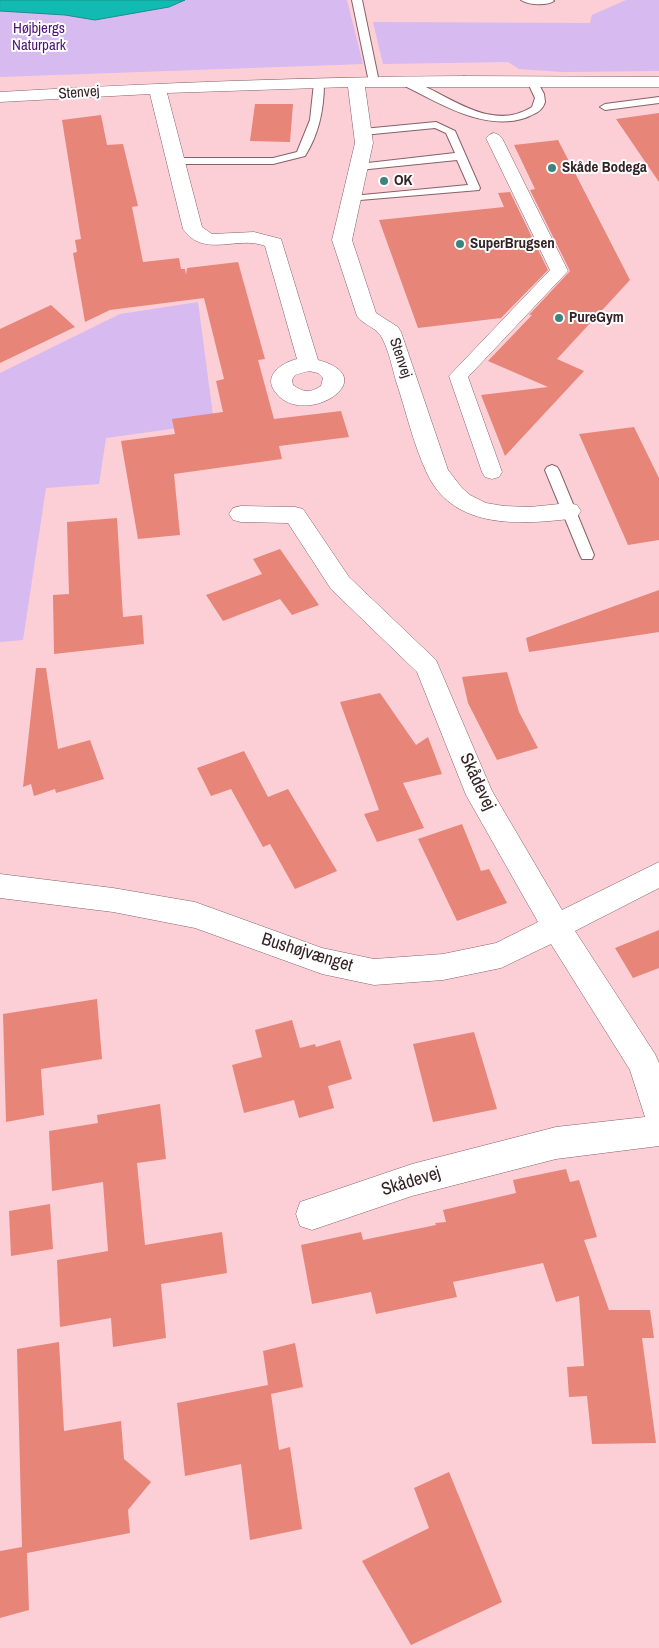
<!DOCTYPE html>
<html>
<head>
<meta charset="utf-8">
<style>
	body { margin:0 }
	canvas { display:block; background:#fbcfd5 }
</style>
</head>
<body>
<canvas width="659" height="1648"></canvas>
<script>
const context = document.querySelector('canvas').getContext('2d');
context.lineJoin = 'round';
function fillPath(path, color) { context.fillStyle = color; context.fill(path, 'evenodd'); }
function trace(path, color, width, dash) { context.strokeStyle = color; context.lineWidth = width; context.lineCap = dash ? 'butt' : 'round'; context.setLineDash(dash || []); context.stroke(path); }
function drawText(font, color, halo, rows, align = 'center') {
  context.font = font + ' "Archivo Narrow",sans-serif'; context.lineWidth = 4; context.setLineDash([]); context.textBaseline = 'middle'; context.strokeStyle = halo; context.fillStyle = color; for (const [text, x, y, turn = 0] of rows) {
    context.save(); context.translate(x, y); context.rotate((+turn || 0) * Math.PI / 180); context.textAlign = isNaN(turn) ? turn : align; if (halo) context.strokeText(text, 0, 0); context.fillText(text, 0, 0); context.restore();
  }
}
fillPath(new Path2D(`
	M0,0h347l16,64 -363,13z
	M626,0h33v71l-96,1 -44,-3 -11,-7 -125,2 -10,-42 217,1 2,-8z
	M198,302l16,121 -108,15 -7,46 -53,4 -23,152 -23,2v-269l120,-59z`), '#d6baf0');
const water = new Path2D(`
	M0,0h185l-16,7 -74,13 -30,-5 -65,-4z`);
fillPath(water, '#11bbb1');
trace(water, '#1c8e88', 1);
fillPath(new Path2D(`
	M255,104h38l-3,38 -40,-1z
	M659,113v69l-43,-63z
	M101,115l6,30 16,-1 15,62 -6,1 11,55 36,-4 2,11h4l1,6 1,-7 51,-6 27,97 -7,1 16,59 67,-8 8,26 -70,9 3,13 -108,15 6,61 -42,4 -17,-98 54,-7 -3,-15 51,-7 -7,-31 8,-2 -20,-81 -94,12 -25,12 -12,-69 4,-1 -2,-12 6,-1 -19,-119z
	M558,140l72,140 -73,79 27,12 -79,85 -24,-61 67,-8 -60,-26 44,-46h-3l41,-44 -40,-81 5,-1 -21,-44z
	M510,192l38,78 -47,48 -83,10 -39,-108 125,-13 -6,-14z
	M51,305l24,22 -75,36v-34z
	M634,427l25,51v62l-31,5 -49,-111z
	M117,518l6,99 19,-2 2,29 -90,10 -1,-59 16,-1 -2,-72z
	M280,549l39,56 -27,10 -12,-16 -57,22 -17,-26 56,-21 -9,-15z
	M659,590v42l-130,20 -3,-14z
	M36,668h10l12,81 32,-9 14,39 -48,14 -1,-4 -21,7 -3,-12 -8,3z
	M507,672l12,40 19,36 -41,12 -29,-57 -6,-26z
	M380,693l36,52 12,-8 14,37 -39,9 21,45 -47,14 -13,-28 15,-4 -39,-108z
	M244,751l24,46 20,-8 49,82 -42,18 -25,-45 -7,3 -32,-58 -20,7 -14,-28z
	M462,824l19,47 8,-2 18,34 -50,18 -39,-82z
	M659,930v38l-26,10 -18,-30z
	M97,999l5,60 -61,10 3,46 -38,7 -3,-108z
	M292,1020l8,28 15,-4 1,3 24,-7 12,39 -24,7 6,22 -35,10 -5,-18 -50,13 -12,-48 30,-8 -7,-27z
	M474,1032l23,77 -64,13 -20,-78z
	M160,1104l6,55 -29,4 8,82 77,-13 5,41 -66,11 5,54 -53,9 -2,-29 -51,9 -3,-67 51,-9 -5,-69 -51,9 -3,-60 49,-8 -1,-8z
	M566,1169l4,13 9,-2 18,57 -13,3 25,70h41l4,28h-12l14,105 -64,1 -5,-48 -18,1 -2,-30 17,-1 -5,-70 -23,6 -13,-39 -90,19 4,15 -81,17 -5,-22 -59,12 -11,-59 60,-13 2,8 73,-15 -1,-2 11,-1 -3,-12 73,-17 -3,-13z
	M50,1204l3,45 -42,7 -2,-45z
	M59,1342l5,89 57,-10 3,38 27,23 -23,28 2,23 -103,20 2,57 -29,8v-67l22,-4 -5,-198z
	M295,1343l8,44 -32,7 8,56 11,-3 12,82 -52,11 -9,-76 -56,12 -8,-73 91,-18 -5,-34z
	M449,1472l53,130 -91,43 -49,-84 67,-33 -15,-40z`), '#e78579');
const service = new Path2D(`
	M352,0h10l17,82 -1,2 -4,1 -5,-3z
	M521,0h32l1,1c-7,5 -26,4 -33,-1z
	M403,78c41,11 84,57 129,29l3,-9 -8,-17 5,-3 4,1 8,15 1,8c-3,10 -11,12 -20,16 -43,14 -89,-17 -126,-35l-1,-2z
	M319,80l5,3c0,26 -5,51 -19,73l-32,8h-97l-5,-3 5,-3h97l24,-6 13,-32 4,-37z
	M659,97v6l-54,7 -5,-3 5,-3z
	M436,122l19,9 25,57 -1,2 -131,11 -2,-2 6,-3 116,-11 -11,-25 -98,10 -5,-3 5,-3 96,-11 -9,-20 -11,-5 -72,7 -5,-3 5,-3z
	M552,465l5,2 2,3 35,85 -2,4h-10l-2,-4 -35,-85 2,-3z`);
const pedestrian = new Path2D(`
	M494,133l5,2 3,3 66,133 -100,106 34,95 -3,5 -7,2 -7,-2 -3,-5 -33,-96 101,-106 -64,-132 3,-3z`);
const minor = new Path2D(`
	M464,76l195,1v10h-294l8,56 -21,97 24,73 22,14 3,5 47,138 14,18 8,7 16,8 18,3 26,1 39,-4 8,2 4,6 -4,6 -8,2c-52,6 -118,10 -143,-48 -13,-28 -20,-60 -30,-90 -4,-14 -7,-30 -14,-43 -4,-10 -19,-13 -25,-22l-25,-76 23,-97 -7,-56 -181,6 35,134 10,7 42,-2 27,7 37,121c68,18 -14,69 -42,33 -14,-17 5,-30 21,-34l-32,-113c-27,-11 -61,13 -82,-17l-33,-135 -150,8v-10c155,-9 309,-15 464,-16zM309,371l9,2 5,5 -2,8c-11,7 -17,7 -28,-1l-1,-5 3,-5z
	M241,506l54,1 8,2 46,68 87,83 56,131 70,119 97,-48v26l-84,43 80,123 4,9v83l-103,13 -144,37 -100,34 -12,-4 -4,-12 4,-12 12,-4 100,-34 144,-37 89,-10 -15,-47 -79,-126 -50,24 -58,12 -69,5 -52,-11 -127,-46 -82,-16 -113,-14v-24l113,14 82,14 127,46 52,11 69,-5 53,-11 42,-21 -72,-127 -49,-123 -86,-83 -43,-66 -47,-1 -8,-2 -4,-6 4,-6z`);
trace(service, '#876167', 2);
trace(pedestrian, '#876167', 1);
trace(minor, '#876167', 1);
fillPath(service, '#fff');
fillPath(pedestrian, '#fff');
fillPath(minor, '#fff');
for (const [x, y, r, color] of [
	[552,168,5,"#3d847e"],
	[384,181,5,"#3d847e"],
	[460,244,5,"#3d847e"],
	[559,318,5,"#3d847e"]
]) { const dot = new Path2D(); dot.arc(x, y, r, 0, 2 * Math.PI); context.fillStyle = color; context.fill(dot); trace(dot, '#fdfdfd', 2); }
drawText('15px', '#4f1474', '#fdfdfd', [
	["Højbjergs",39,29],
	["Naturpark",39,46]
]);
drawText('15px', '#352427', '#fdfdfd', [
	["Stenvej",79,93,-4],
	["Stenvej",400,358,72]
]);
drawText('bold 15px', '#352427', '#fdfdfd', [
	["Skåde Bodega",562,168],
	["OK",394,181],
	["SuperBrugsen",470,244],
	["PureGym",569,318]
], 'left');
drawText('18px', '#352427', '#fdfdfd', [
	["Skådevej",477,782,65],
	["Bushøjvænget",307,953,17],
	["Skådevej",411,1182,-17]
]);
</script>
</body>
</html>
